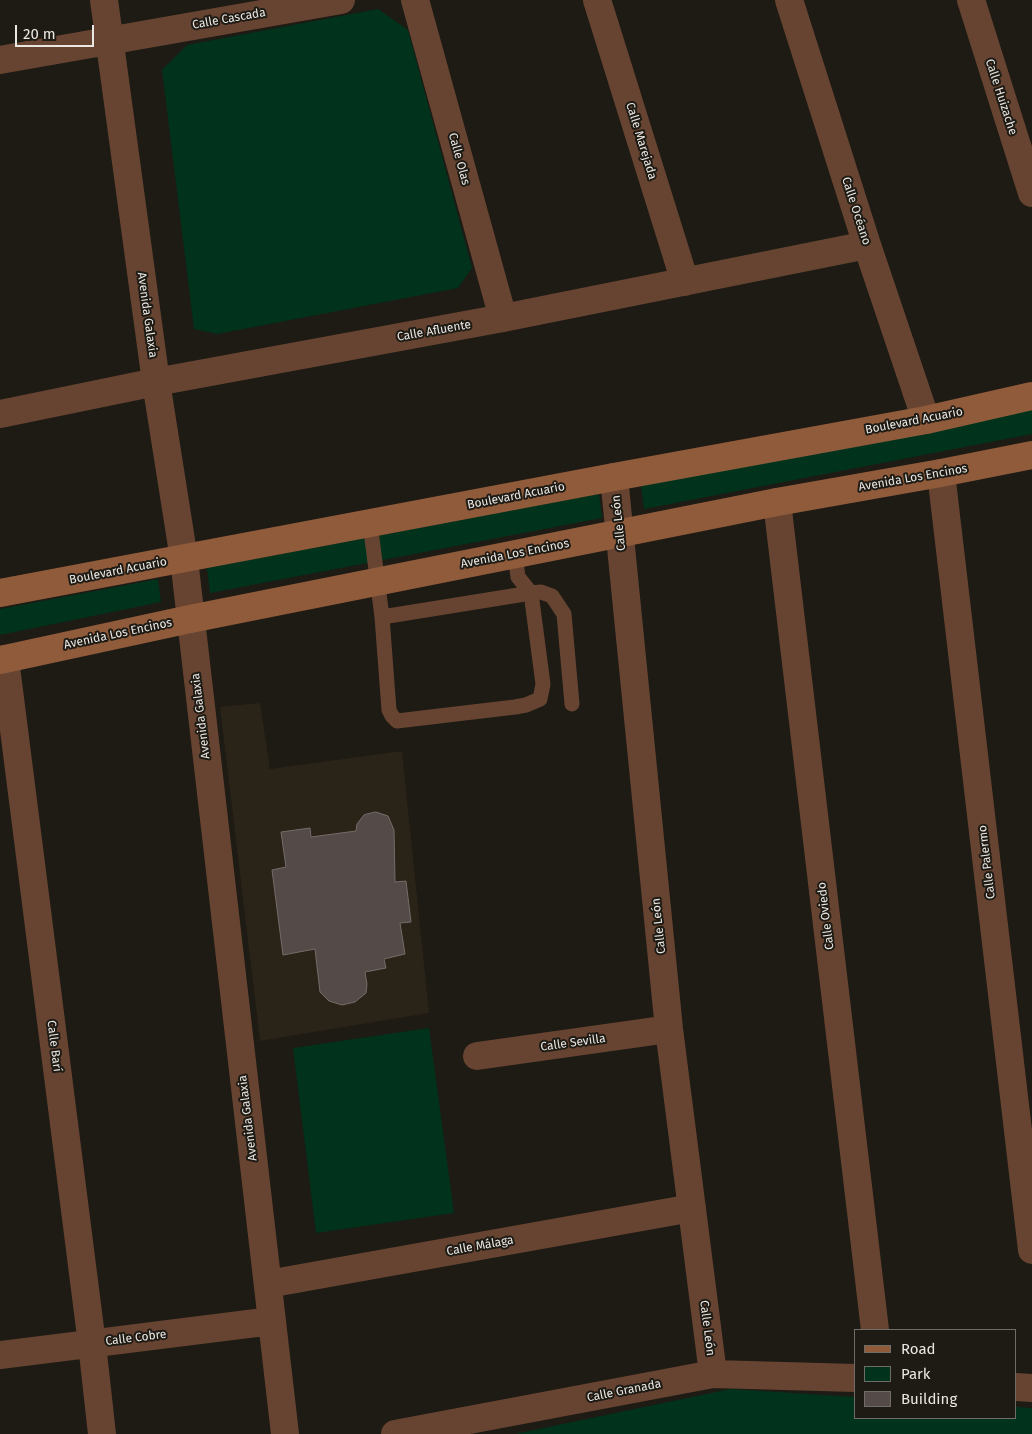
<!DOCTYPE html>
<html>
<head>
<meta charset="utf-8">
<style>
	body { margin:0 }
	#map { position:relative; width:1032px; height:1434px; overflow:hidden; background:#1e1a14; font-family:"Fira Sans",sans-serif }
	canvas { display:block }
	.legend { position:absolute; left:854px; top:1329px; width:162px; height:90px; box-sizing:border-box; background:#1e1a14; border:1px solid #706c67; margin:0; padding:6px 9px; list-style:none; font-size:15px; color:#eae7e3 }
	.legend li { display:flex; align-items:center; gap:10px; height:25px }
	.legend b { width:25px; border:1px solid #706c67 }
	.scale { position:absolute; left:15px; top:25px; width:79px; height:22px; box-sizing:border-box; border:2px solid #eae7e3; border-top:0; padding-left:6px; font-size:15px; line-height:18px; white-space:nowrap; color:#eae7e3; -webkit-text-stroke:4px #1e1a14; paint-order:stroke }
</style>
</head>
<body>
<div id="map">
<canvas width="1032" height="1434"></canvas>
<ul class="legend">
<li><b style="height:6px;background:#905b3b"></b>Road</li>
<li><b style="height:14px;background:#01331c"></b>Park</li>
<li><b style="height:14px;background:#544b48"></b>Building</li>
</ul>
<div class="scale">20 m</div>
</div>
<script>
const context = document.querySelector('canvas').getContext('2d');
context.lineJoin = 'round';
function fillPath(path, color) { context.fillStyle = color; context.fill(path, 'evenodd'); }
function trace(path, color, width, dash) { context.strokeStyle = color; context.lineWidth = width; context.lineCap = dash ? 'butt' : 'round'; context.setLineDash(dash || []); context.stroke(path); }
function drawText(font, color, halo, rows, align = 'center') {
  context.font = font + ' "Fira Sans",sans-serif'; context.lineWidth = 4; context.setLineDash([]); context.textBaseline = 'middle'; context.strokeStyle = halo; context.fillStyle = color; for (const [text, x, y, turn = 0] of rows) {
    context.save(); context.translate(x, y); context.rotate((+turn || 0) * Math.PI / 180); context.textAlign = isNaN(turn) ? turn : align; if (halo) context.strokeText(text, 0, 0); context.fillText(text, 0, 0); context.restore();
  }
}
fillPath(new Path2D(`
	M260,703l10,66 132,-18 27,262 -169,28 -40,-334z`), '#2a2318');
fillPath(new Path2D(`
	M378,9l30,21 64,238 -14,20 -241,46 -23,-5 -32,-259 25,-25z
	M1032,409v25l-388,75 -3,-23z
	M599,494l3,24 -392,75 -3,-25z
	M158,579l3,23 -161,33v-26z
	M429,1028l25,185 -138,20 -23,-185z
	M730,1389l126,8v21h160v-11l16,1v26h-517z`), '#01331c');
const building = new Path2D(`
	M376,812l12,4 6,14 1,52 11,-1 5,41 -11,1 5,31 -21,5 2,9 -21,4 2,12 -1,9 -11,9 -13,3 -13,-4 -9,-9 -5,-43 -32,6 -11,-85 14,-3 -5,-35 29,-4 1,9 45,-6 1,-7 7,-9z`);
fillPath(building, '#544b48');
trace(building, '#756c69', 1);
trace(new Path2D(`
	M370,523l12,94 7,93 3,6 5,5 118,-14 11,-2 14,-6 3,-15 -12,-91 -13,-16 -3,-22
	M382,617l149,-24 10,-1 11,4 12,18 8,90`), '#664431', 15);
trace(new Path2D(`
	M104,0l52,382 28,177 101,875
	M415,0l88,318
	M597,0l88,282
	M789,0l78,245 59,175
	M971,0l61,193
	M0,60l341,-60
	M0,414l156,-32 347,-64 364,-73
	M941,473l91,777
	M614,477l55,552 44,345
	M777,502l98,828
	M5,659l87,685 10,90
	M477,1056l192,-27
	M268,1284l424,-76
	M0,1355l272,-34
	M1016,1387l16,1
	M395,1434l318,-60 143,4`), '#664431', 28);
trace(new Path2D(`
	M0,593l614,-116 312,-57 106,-24
	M0,660l190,-41 587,-117 164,-29 91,-18`), '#905b3b', 28);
drawText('12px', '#eae7e3', '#1e1a14', [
	["Calle Cascada",229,19,-10],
	["Calle Huizache",1001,97,72],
	["Calle Marejada",641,141,73],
	["Calle Olas",459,159,75],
	["Calle Océano",856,211,72],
	["Avenida Galaxia",147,315,82],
	["Calle Afluente",434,331,-10],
	["Boulevard Acuario",914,421,-11],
	["Avenida Los Encinos",913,478,-10],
	["Boulevard Acuario",516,496,-11],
	["Calle León",619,523,-96],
	["Avenida Los Encinos",515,554,-11],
	["Boulevard Acuario",118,571,-11],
	["Avenida Los Encinos",118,634,-12],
	["Avenida Galaxia",201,716,-97],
	["Calle Palermo",987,862,-97],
	["Calle Oviedo",826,916,-97],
	["Calle León",659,926,-96],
	["Calle Sevilla",573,1043,-8],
	["Calle Barí",54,1046,83],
	["Avenida Galaxia",248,1118,-97],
	["Calle Málaga",480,1246,-10],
	["Calle León",707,1328,83],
	["Calle Cobre",136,1338,-7],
	["Calle Granada",624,1391,-11]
]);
</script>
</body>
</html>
